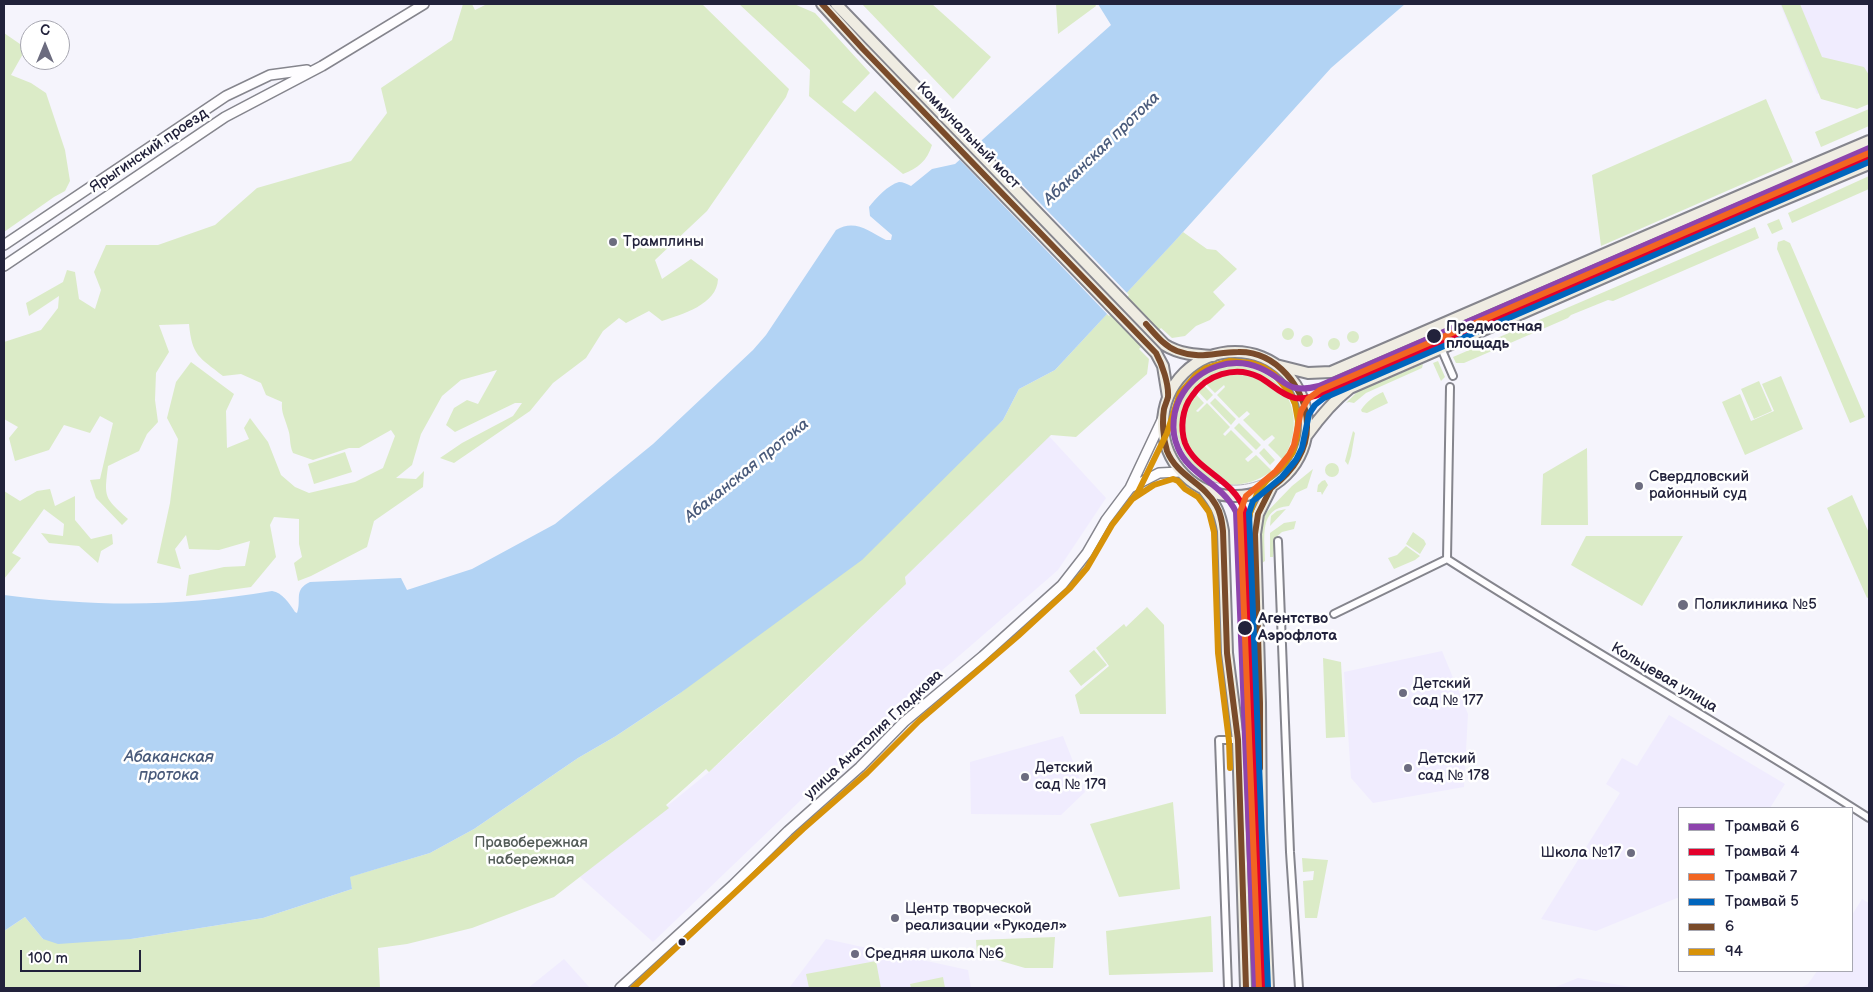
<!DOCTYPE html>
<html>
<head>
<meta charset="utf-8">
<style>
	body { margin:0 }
	#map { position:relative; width:1873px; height:992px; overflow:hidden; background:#f5f4fc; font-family:"Balsamiq Sans",sans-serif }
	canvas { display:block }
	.frame { position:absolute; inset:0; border:5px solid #22223b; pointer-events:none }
	.legend { position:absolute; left:1678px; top:807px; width:175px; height:165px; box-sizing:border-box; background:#fff; border:1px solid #a7a7b1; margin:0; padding:6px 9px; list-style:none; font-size:15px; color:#22223b }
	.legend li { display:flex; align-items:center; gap:10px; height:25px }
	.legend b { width:25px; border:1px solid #a7a7b1 }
	.north { position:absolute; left:20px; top:20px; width:50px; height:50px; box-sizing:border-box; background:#fff; border:1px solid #a7a7b1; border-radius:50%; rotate:0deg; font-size:14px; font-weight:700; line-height:20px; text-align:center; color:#22223b }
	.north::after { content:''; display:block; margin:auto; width:18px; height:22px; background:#6c6c7f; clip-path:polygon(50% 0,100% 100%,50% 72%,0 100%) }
	.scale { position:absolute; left:20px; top:950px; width:121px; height:22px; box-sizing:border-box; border:2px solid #22223b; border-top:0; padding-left:6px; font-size:15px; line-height:18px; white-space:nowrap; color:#22223b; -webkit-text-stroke:4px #fff; paint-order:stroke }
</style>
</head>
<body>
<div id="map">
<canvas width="1873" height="992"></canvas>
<div class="frame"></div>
<ul class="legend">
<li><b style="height:6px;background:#8e44ad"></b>Трамвай 6</li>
<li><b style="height:6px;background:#e4002b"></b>Трамвай 4</li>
<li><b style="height:6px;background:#f26522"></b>Трамвай 7</li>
<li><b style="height:6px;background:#0065bd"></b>Трамвай 5</li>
<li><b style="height:6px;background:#7a4b2a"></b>6</li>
<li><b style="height:6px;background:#d79209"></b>94</li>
</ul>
<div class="north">С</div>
<div class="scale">100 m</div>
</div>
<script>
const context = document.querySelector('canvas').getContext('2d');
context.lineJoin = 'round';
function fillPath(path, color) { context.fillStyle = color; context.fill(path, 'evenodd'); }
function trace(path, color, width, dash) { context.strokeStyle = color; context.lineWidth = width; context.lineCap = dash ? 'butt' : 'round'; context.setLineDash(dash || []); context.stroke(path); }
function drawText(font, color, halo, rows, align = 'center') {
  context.font = font + ' "Balsamiq Sans",sans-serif'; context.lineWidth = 5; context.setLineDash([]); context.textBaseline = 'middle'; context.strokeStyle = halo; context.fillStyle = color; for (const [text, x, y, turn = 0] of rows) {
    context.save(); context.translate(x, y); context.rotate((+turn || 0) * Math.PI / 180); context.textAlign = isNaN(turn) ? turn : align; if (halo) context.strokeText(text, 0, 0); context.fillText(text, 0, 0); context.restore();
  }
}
fillPath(new Path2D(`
	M1780,4h89v70l-52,20z
	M1049,436l57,62 -48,72 -106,92 -50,41 -249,239 -73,-65 129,-105 38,-35 159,-153 -1,-7z
	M1442,651l26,63 -4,73 -91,16 -22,-25 -7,-106z
	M1669,715l116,69 -15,24h-91v91l-2,-1 -81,33 -55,-12 79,-126 -14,-9 16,-26 15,8z
	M1063,736l22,56 -24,23 -90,-1 -1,-52z
	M1862,899l7,4v85h-69l8,-4 9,-13h35v-56z
	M826,939l142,31 3,18h-182z
	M564,959l26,29h-62z
	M1578,978l53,9 3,1h-81z`), '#f0ecfe');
fillPath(new Path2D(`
	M463,4h9l3,6 12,-6h215l87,85 -3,8 -79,114 -52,49 7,19 29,-20 27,20c-1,26 -36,35 -56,42l-13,-10 -23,12 -7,-5 -16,13 -17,27 -33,25 -23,28 -76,52 -14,-5 22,-15 51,-27 9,-13h-7l-60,29 -9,-7 8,-17 13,-8 11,4 19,-34 -36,10 -19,16 -21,38 -9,31 -16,13 20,1 8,-8 -1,16 -49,34 -7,26 -56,29 -13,5 -4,-18 8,-6 -3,-13v-25l-25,-2 -4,8 6,32 -25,30 -65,9 3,-21 35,-8 21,-1 5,-25 -31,9 -30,-1 -3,-14 -11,14 6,20 -24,-6 13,-60 8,-64 -11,-21 9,-36 15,-20 43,32 -8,17 1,37 22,-9 -5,-11 6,-10 18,24 13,33 14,12 14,6 46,-11 28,-14 12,-32 -4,-6 -32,18h-10l-36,12 -20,-7c-4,-9 -2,-16 -5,-24 -3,-11 -7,-16 -6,-27l-16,-7 -5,-12 -20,-9 -18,2c-24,-19 -31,-20 -34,-52l-30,1 10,27 -13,21 -1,27 3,22 -11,12 -8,17 -31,15c-4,32 -4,31 20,53l-6,6 -26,-27 -6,-18 10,-1 13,-56 -13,-7 -10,17 -26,-8 -15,25 -34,11 -6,-23 9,-11 -14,-8v-77l37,-12 17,-22 1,-12 -30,20 -3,-13 37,-21 4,-12 8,2 4,27 16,10 6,-19 -7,-18 12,-27h52l57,-20 42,-37 94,-27 36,-48 -6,-25 71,-48z
	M739,4h55l21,9 55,60 -28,29 13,10 20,-21 57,54c-5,16 -14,23 -29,29l-94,-78 1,-26z
	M862,4h70l59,53 -38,42z
	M1056,4h39l1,2 -38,28z
	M1781,4h19l22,53 42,10 5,8v29l-12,5 -36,-10z
	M4,33l16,11 4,8 -13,23 20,8 15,10 19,57 5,31 -5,10 -11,6 -50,35z
	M1766,99l27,63 -192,84 -9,-71z
	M1869,109v17l-48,21 -6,-15z
	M1869,176v13l-77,34 -4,-10z
	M1779,219l4,10 -11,5 -5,-10z
	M1755,227l4,11 -146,63 -5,-1 -37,15 -3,3 -104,45h-8l-3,-6z
	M1183,232l24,17 9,1 21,19 -24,23 12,13 -15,15 -14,6 -11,10 -13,2 -11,-10 -22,21 10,10 -2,15 -71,63 -25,-2 -146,142 1,7 -197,188 -3,-3 -40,36 3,3 -115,89 -82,31 -65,16 -29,4 2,40h-376v-57l21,-14 18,22h88l132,-21 89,-29 -3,-12 81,-24 44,-24 104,-71 38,-22 63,-42 324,-274 16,-31 36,-19z
	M1784,240l6,3 75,174 -15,6 -73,-174 1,-7z
	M1282 334a6 6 0 1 1 12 0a6 6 0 1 1-12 0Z
	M1347 337a6 6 0 1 1 12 0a6 6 0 1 1-12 0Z
	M1301 341a6 6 0 1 1 12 0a6 6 0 1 1-12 0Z
	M1328 344a6 6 0 1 1 12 0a6 6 0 1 1-12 0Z
	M1438,361l7,16 -4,4 -8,-18z
	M1423,364l-1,4 -56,25 -12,10 -5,-1 -3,1 12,-12z
	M1232,365c53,2 78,51 51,95l-15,-15 7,-7 -3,-3 -8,6 -21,-21 7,-6 -3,-3 -8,7 -22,-23 8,-8 -1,-2 -9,8 -13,-13 -1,2 12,13 -6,6 -12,-13 -3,2 12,13 -8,8 2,1 9,-9 23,24 -7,7 2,2 6,-6 22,22 -8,7 3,3 8,-7 16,16c-84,59 -146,-92 -40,-106z
	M1781,376l22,53 -58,26 -23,-53 18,-8 11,27 23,-10 -12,-27z
	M1759,381l13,30 -18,8 -13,-30z
	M1383,392l5,11 -21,10 -5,-1 -1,-2c6,-9 13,-14 22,-18z
	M1215,398l21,21 -5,6 -21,-22z
	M1239,423l22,22 -5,5 -22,-22z
	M1353,431l2,2 -4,23 -3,9 -3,-4z
	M1264,448l11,12 -5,5 -11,-12z
	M1587,448l1,77h-47l2,-51z
	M345,452l7,20 -38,12 -6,-20z
	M1325 470a7 7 0 1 1 14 0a7 7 0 1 1-14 0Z
	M1313,469l-6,19 -11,5 -7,13c-31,2 -24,32 -24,55l-3,2 -1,-39 1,-7 30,-31z
	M1325,480l3,5 -6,10 -1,-3h-4l1,-7 4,-4z
	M50,489l5,17 20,-10v24l16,19 21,-5 1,10 -12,7 -3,12 -19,-17 -30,-3 -8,-10 22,3 1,-12 -20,-15 -32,44 9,5 -17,21v-88l16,10 17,-10z
	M1852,495l17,38v64l-2,1 -40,-90z
	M1286,509l-16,17 1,-10 6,-5z
	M1296,521l-2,8 -12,3 -7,6 -2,19h-3v-24l14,-10z
	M1413,532l11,8 2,4 -6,10 -14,-10z
	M1586,536h97l-41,70 -71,-41z
	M1406,546l14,10 -5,4 -21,9 -6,-11 9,-3z
	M1147,607l17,18 2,89h-86l-5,-19 34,-29 -13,-18 28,-24 2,3z
	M1094,650l13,15 -26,21 -12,-15z
	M1323,658l18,4 4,75 -19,1z
	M1173,802l7,87 -61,8 -29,-73z
	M1302,858l26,2 -11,58h-12l-2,-37 10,-1 1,-9 -11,1z
	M1211,916l2,56 -104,3 -3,-44z
	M1055,937l-2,31h-28l-48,-14 -1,-14z
	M876,961l5,27h-72l-3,-14z
	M943,977l2,11h-34l-1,-4z`), '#dbebc7');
fillPath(new Path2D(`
	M1098,4h307l-74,64 -157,174 -119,128 -36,19 -16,31 -141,140 -183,134 -63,42 -38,22 -104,71 -44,24 -80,24 2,12 -89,29 -132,21 -73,5 -15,-5 -18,-22 -21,14v-336c94,12 174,12 268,-4 11,2 17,12 23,21l2,1c5,-14 -4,-23 13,-31l91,-4 6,12 65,-21 83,-45 98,-80 100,-94 13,-15 70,-105c19,-11 32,1 50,10h5l1,-5 -22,-19 -1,-9c7,-9 19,-22 30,-25 4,0 8,2 12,4l21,-17 23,-5 156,-139z`), '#b2d3f4');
fillPath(new Path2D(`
	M979,140l150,155 -20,21 -151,-158z`), '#f5f4fc');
const minor = new Path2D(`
	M1441,348l12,28
	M1278,541l12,311 9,136
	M1447,559c139,89 283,170 422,259
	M1447,559l3,-172
	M1334,614l113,-55
	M1228,988l-9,-248h19`);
const secondary = new Path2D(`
	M4,245l222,-149 44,-21 37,-5
	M4,266l221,-149 97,-51 102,-62
	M1130,488l29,-15 21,-1
	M620,988l113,-103 55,-54 72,-64 44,-45 79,-66 79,-71 25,-32 19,-33 24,-32 33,-70`);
const trunk = new Path2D(`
	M822,4l41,45 293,304 7,13 5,31
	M836,4l329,341c14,9 31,10 48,11
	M1163 424a72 72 0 1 1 144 0a72 72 0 1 1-144 0Z
	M1276,365l32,8 23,-1 422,-182 116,-49
	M1307,435c13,-18 25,-33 43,-47l411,-179 108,-45
	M1204,490c12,15 16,23 19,41l4,122 11,87 8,248
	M1268,988l-7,-159 -1,-126 -5,-169 3,-20 13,-26`);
trace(minor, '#85858d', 10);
trace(secondary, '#85858d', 12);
trace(trunk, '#85858d', 14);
trace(minor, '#fefdff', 6);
trace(secondary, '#fefdff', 9);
trace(trunk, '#efece2', 10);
trace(new Path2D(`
	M1279,380c14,18 18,33 17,55
	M1206,479c22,9 40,8 62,-2`), '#b5b5ba', 1);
trace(new Path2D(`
	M822,4l41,45 293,304c6,11 13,31 12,44 -1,4 -3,8 -4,12 -2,12 -1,29 3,42 10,25 37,32 49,54 5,8 6,17 7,26l4,122 11,87 8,248
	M1146,324c9,10 18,22 31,27 24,9 38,1 61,1 38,-1 68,36 69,72 1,28 -15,48 -36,64
	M1260,768v-65l-5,-169 3,-20 13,-26`), '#7a4b2a', 6);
trace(new Path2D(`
	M1131,500l23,-15 19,-6 5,2 7,8 13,8 11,15 5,20 4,121 11,88 1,27
	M633,988l170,-159 64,-56 52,-52 99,-85 52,-48 17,-20 25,-43 26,-33 29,-59 13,-40 16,-18 10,-7 23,-7 23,2 11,4 11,7 16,19 5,11 3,17 -1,16 -4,15 -10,14 -16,14 -9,11 -8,22 -4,20 5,170 1,126 7,159`), '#d79209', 6);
trace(new Path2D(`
	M1255,988l-19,-476c-14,-29 -47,-37 -58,-64 -8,-18 -5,-40 5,-55 17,-26 49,-37 77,-25 26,11 26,27 59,18l550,-238`), '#8e44ad', 6);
trace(new Path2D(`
	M1264,988l-19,-477c-12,-33 -49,-40 -60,-68 -5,-15 -3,-34 7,-47 14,-21 43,-31 67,-19 12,6 22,18 36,21 9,1 18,-1 26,-4l548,-237`), '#e4002b', 6);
trace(new Path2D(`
	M1259,988l-19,-476 6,-16 30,-25 13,-16 5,-10 7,-34 7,-12 12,-9 549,-237`), '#f26522', 6);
trace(new Path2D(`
	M1268,988l-19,-475 4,-12 29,-24 14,-17 6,-12 7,-34 6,-9 9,-7 545,-236`), '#0065bd', 6);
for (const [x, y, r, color] of [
	[613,242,5,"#6c6c7f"],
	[1434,336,8,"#22223b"],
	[1639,486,5,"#6c6c7f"],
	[1683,605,6,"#6c6c7f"],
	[1245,628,8,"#22223b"],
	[1403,693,5,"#6c6c7f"],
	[1408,768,5,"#6c6c7f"],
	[1025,777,5,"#6c6c7f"],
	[1631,853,5,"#6c6c7f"],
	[895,918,5,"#6c6c7f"],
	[682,942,4.5,"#22223b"],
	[855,954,5,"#6c6c7f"]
]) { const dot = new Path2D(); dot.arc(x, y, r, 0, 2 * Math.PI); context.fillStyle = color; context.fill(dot); trace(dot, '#fff', 2); }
drawText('15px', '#22223b', '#fff', [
	["Коммунальный мост",968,136,46],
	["Ярыгинский проезд",149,151,-34],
	["Кольцевая улица",1664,678,31],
	["улица Анатолия Гладкова",874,735,-43]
]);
drawText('15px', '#22223b', '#fff', [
	["Трамплины",623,242],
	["Свердловский",1649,477],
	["районный суд",1649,494],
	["Поликлиника №5",1694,605],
	["Детский",1413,684],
	["сад № 177",1413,701],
	["Детский",1418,759],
	["сад № 178",1418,776],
	["Детский",1035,768],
	["сад № 179",1035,785],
	["Школа №17",1621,853,"right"],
	["Центр творческой",905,909],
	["реализации «Рукодел»",905,926],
	["Средняя школа №6",865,954]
], 'left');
drawText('bold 15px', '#22223b', '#fff', [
	["Предмостная",1446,327],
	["площадь",1446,344],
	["Агентство",1258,619],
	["Аэрофлота",1258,636]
], 'left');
drawText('15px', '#535c58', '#fff', [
	["Правобережная",531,843],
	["набережная",531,860]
]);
drawText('italic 16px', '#4a5b7b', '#fff', [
	["Абаканская протока",1102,149,-44],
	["Абаканская протока",747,471,-39],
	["Абаканская",169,758],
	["протока",169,776]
]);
</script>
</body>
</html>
